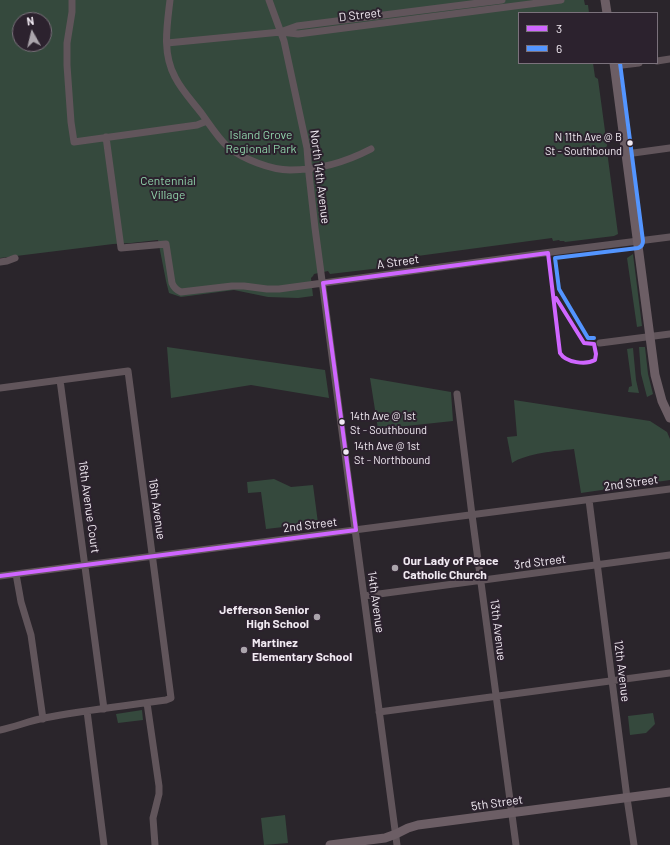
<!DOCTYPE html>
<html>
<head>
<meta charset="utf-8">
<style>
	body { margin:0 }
	#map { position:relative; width:670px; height:845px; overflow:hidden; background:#2a252b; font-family:Barlow,sans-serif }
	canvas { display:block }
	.legend { position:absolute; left:518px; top:12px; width:140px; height:52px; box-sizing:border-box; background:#2c222e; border:1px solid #7b727c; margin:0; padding:5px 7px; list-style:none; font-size:12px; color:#f1eaf2 }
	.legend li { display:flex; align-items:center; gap:8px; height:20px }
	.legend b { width:20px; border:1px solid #7b727c }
	.north { position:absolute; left:12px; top:12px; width:40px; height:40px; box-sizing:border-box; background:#2c222e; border:1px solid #7b727c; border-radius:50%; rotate:352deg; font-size:11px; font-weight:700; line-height:16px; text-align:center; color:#f1eaf2 }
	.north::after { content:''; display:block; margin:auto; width:14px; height:18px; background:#aba5ac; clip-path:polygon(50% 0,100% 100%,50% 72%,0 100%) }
</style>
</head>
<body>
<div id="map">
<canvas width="670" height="845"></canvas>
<ul class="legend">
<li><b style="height:5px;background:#cf66ff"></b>3</li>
<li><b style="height:5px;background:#5395ff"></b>6</li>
</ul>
<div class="north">N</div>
</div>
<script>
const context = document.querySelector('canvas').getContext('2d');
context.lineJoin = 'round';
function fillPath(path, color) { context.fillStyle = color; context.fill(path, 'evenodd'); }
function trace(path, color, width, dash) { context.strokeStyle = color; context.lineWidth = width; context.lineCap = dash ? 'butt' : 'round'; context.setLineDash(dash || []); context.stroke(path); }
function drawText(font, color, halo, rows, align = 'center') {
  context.font = font + ' Barlow,sans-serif'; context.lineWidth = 4; context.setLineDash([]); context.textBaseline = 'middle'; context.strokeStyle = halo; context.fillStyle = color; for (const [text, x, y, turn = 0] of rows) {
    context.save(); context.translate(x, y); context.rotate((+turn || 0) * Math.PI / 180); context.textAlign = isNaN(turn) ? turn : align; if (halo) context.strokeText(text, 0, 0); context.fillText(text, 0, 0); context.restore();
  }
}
fillPath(new Path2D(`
	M0,0h584l1,5h3l1,8h-70v50h74l2,14 3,2 9,67 -1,1v4h1l11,83 -4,2 -49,6 -1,-1h-4l-1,-1 -6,1 -1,-3 -172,23 1,7 -51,6 -2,-3 -14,3 -1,2 -2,2 2,18 -15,2 -30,-1 -34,-7 -53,7 -12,-4 -3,-12 -8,-41 -27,3 -18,1 -113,14zM20,20h24v24h-24z
	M633,254l9,72 -5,1 -10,-69z
	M167,347l158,23 4,28 -78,-13 -80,13z
	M639,347h6l3,27 5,20 -6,3 -6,-23z
	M633,348l3,32 3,13 -11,-1 1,-5 3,-1 -5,-37z
	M370,378l81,14 2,29 -75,8z
	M514,400l136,21 17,11 3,7v41l-89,13 -7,-44c-18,2 -47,4 -62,14l-5,-26 10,-1z
	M274,479l17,8 22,-2 5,38 -52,6 -5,-37 -13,1 -1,-11z
	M142,710l1,10 -25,3 -2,-9z
	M653,713l2,11 -9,9 -16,2 -2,-19z
	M285,815l3,28 -24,2 -3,-27z`), '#35493d');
trace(new Path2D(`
	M72,0v12l-5,31v22l4,57 3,20 123,-17 10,-4
	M170,0c-3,26 -8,53 5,77 7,14 18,25 27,37 8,11 16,24 26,33 15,12 43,23 62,23 28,0 56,-8 81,-21
	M269,0l15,41 23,107 2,26 6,54 82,617
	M283,31l14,-5 205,-26
	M167,43l114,-11 17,2 263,-34
	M657,61l13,-2
	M614,66l25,-3
	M106,137l15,111 45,-4 6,39c2,5 4,7 9,9l51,-6h12l23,3h12l280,-38 111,-14
	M626,154l44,-6
	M0,262l7,-1 8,-3
	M600,343l70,-9
	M60,380l44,329
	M0,388l128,-17 43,327 -5,2c-41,6 -82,10 -122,18 -15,3 -29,9 -44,12
	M457,394l15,121 44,330
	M589,500l38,298 7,47
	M16,574l5,28 10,33 12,84
	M0,576l670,-87
	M364,596l306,-41
	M147,703l12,83v8l-6,24 2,27
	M87,711l17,134
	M379,712l291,-39`), '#61555b', 7);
trace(new Path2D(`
	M605,0l2,13
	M614,63l41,312 7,26 8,17
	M330,845l55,-7 11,-4 12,-6 10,-3 252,-33`), '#6c5e65', 9);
trace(new Path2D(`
	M548,253l12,100c6,10 26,12 35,7l1,-6 -2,-10
	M323,283l33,247
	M323,283l225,-30
	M556,298l28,45 10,1
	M0,576l356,-46`), '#cf66ff', 4);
trace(new Path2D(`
	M594,338h-6l-29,-49 -4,-31 83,-10c3,-1 5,-3 5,-7l-23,-178`), '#5395ff', 4);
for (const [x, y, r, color] of [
	[630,143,3.5,"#f1eaf2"],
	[342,422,3.5,"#f1eaf2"],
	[346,452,3.5,"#f1eaf2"],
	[395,568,4,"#aba5ac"],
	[317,617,4,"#aba5ac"],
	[244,650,4,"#aba5ac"]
]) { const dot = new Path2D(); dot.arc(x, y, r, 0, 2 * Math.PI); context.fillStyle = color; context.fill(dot); trace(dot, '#2c222e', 1.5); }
drawText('11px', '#f1eaf2', '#2c222e', [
	["N 11th Ave @ B",622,137,"right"],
	["St - Southbound",622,151,"right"],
	["14th Ave @ 1st",350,416],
	["St - Southbound",350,430],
	["14th Ave @ 1st",354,446],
	["St - Northbound",354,460]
], 'left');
drawText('12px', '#f1eaf2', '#2c222e', [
	["D Street",360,15,-7],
	["North 14th Avenue",320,177,83],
	["A Street",398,262,-8],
	["2nd Street",631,483,-8],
	["16th Avenue Court",89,507,82],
	["16th Avenue",157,509,82],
	["2nd Street",310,525,-7],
	["3rd Street",540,562,-7],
	["14th Avenue",376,602,82],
	["13th Avenue",498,630,83],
	["12th Avenue",622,671,83],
	["5th Street",497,803,-8]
]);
drawText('12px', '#8fd1a9', '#2c222e', [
	["Island Grove",261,135],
	["Regional Park",261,149],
	["Centennial",168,181],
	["Village",168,195]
]);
drawText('bold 12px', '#f1eaf2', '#2c222e', [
	["Our Lady of Peace",403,561],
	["Catholic Church",403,575],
	["Jefferson Senior",309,610,"right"],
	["High School",309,624,"right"],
	["Martinez",252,643],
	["Elementary School",252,657]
], 'left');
</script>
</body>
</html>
